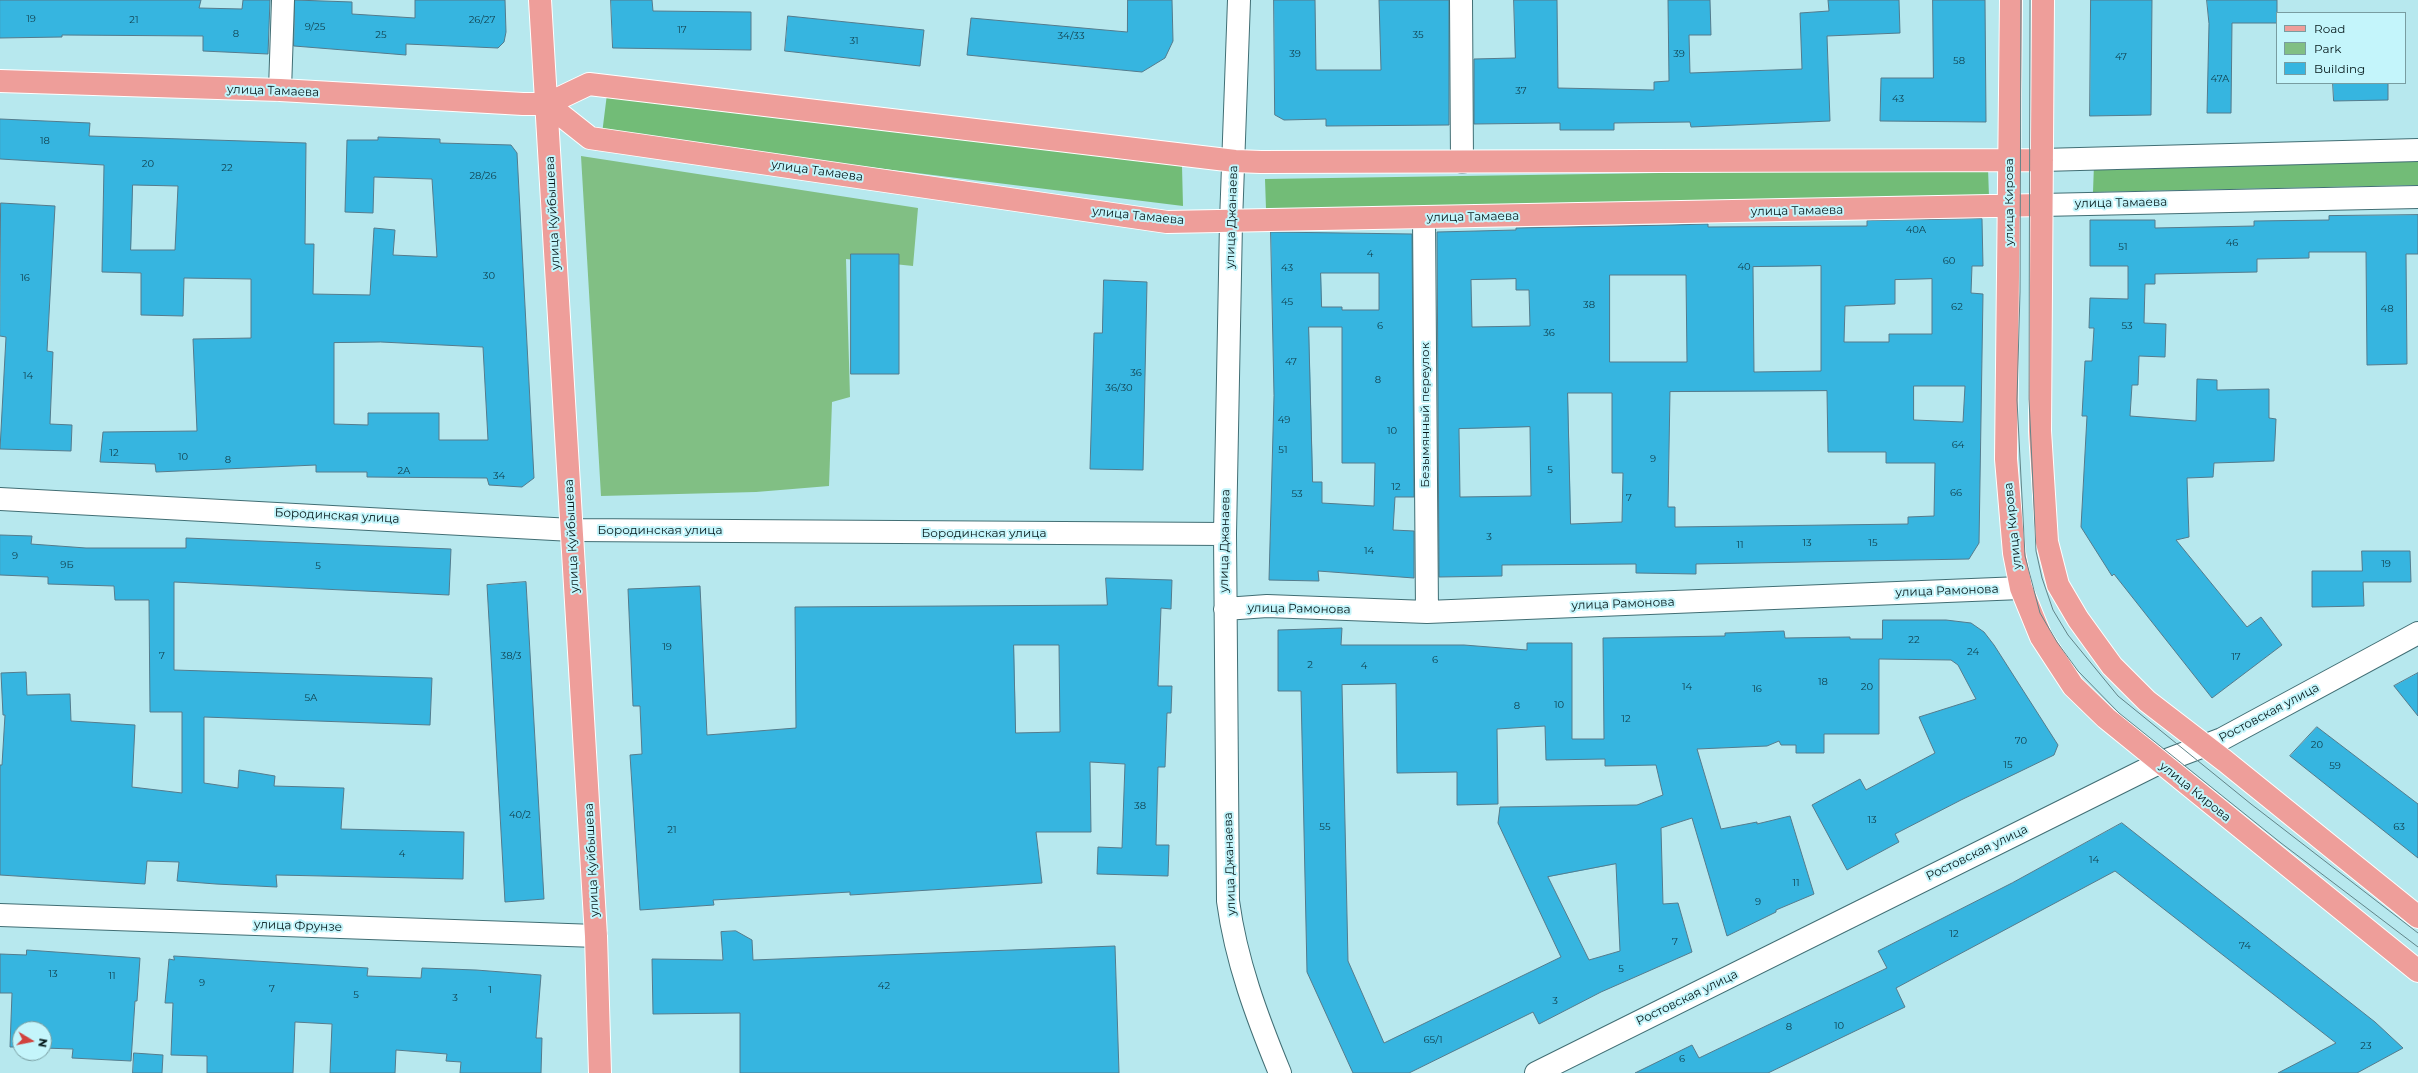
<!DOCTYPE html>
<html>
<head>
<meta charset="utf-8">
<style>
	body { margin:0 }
	#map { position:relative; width:2418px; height:1073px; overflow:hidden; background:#b7e8ee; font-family:Montserrat,sans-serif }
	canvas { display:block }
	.legend { position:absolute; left:2276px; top:12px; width:130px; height:72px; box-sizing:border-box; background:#c4f5fb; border:1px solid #789da1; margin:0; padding:5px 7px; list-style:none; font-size:12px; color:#05181a }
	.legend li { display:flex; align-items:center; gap:8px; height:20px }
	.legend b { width:20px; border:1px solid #789da1 }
	.north { position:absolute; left:12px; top:1021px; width:40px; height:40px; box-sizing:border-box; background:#c4f5fb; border:1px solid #789da1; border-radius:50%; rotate:100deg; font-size:11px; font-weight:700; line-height:16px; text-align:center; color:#05181a }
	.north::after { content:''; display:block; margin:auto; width:14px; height:18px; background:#d1433f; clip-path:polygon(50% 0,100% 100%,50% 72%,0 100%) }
</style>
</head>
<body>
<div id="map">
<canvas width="2418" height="1073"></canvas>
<ul class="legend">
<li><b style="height:5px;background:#ee9e9a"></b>Road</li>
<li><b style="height:11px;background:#81bf84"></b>Park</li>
<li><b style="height:11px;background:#36b5e0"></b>Building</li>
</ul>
<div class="north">N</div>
</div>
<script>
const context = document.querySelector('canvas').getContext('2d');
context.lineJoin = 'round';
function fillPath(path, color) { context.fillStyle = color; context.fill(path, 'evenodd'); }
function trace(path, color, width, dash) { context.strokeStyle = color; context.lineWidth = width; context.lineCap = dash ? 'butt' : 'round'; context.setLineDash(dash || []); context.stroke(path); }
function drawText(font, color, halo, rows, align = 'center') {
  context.font = font + ' Montserrat,sans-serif'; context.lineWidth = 4; context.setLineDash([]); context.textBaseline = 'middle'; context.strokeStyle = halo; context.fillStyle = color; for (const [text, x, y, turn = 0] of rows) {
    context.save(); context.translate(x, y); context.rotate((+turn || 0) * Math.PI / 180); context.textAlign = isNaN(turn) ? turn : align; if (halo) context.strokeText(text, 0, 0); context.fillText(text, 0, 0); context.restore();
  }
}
fillPath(new Path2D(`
	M581,156l337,52 -5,58 -67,-7 4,138 -18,5 -3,84 -73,6 -155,4z`), '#81bf84');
fillPath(new Path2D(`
	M607,94l575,72 1,40 -581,-72z
	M2418,158v27l-325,7 1,-28z
	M1988,168l1,29 -723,12 -1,-30z`), '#72bc77');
const building = new Path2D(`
	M0,0h201l-2,8 43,1 1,-9h27l-2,54 -65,-3v-15l-141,-1v2l-62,1z
	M295,0l57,2v12l63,4v-18h90l1,32 -2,10 -6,6 -92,-4v11l-112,-9z
	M611,0h41l1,11 98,1v38l-138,-2z
	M1128,0h44l1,41 -8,17 -23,14 -175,-17 4,-37 156,14z
	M1274,0h41l1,70h65l-2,-70h70v125l-123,1v-7l-42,1 -9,-5z
	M1514,0h43l1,88 96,2v-8l15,-1 -1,-81h42l1,35h-22l1,38 112,-4 -2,-56 29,-2 -1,-11h71l1,33 -73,3 3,85 -139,6 -1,-5 -76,1v7h-54v-7l-86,1v-65l41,-1z
	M1933,0h52l1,122 -106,-1 1,-43h52z
	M2091,0h61l-1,115 -61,1z
	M2207,0h70v23h-45l-1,90h-24l2,-89z
	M788,16l136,14 -4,36 -135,-15z
	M2333,83h55v17l-54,1z
	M0,119l90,4 -1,13 217,7 -1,101h9l-1,50 57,1 4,-67 21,2 -2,25 44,2 -5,-78 -58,-2 -1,36 -28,-1 2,-72h31v-3l62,2v4l71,2 6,8 17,325 -12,9 -33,-2 -2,-7 -120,-1v-5h-51v-7l-160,7 -1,-8 -55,-2 3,-30 94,-1 -4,-92 58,-1v-59l-67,-1 -1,38 -42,-1v-42l-39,-1 2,-107 -104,-6zM133,185l45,1 -3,64h-44zM381,342l102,5 5,93h-49v-27h-71v12l-34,-1v-81z
	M1,203l54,3 -8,145 6,1 -3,72 22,1 -1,26 -71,-2 6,-112 -6,-1z
	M2418,215v39h-12l1,110 -40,1 -1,-113h-57v6l-52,1v13l-102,2v10h-10l-1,39 22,1 -1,33 -26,-1 -1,29h-6l-2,31 66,5 1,-42 20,1v10l52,-1v29l7,1 -2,42 -60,2 -1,14 -26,1 2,59 -13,3 71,87 14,-10 21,28 -70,53 -98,-124 -2,2 -31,-49 6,-111h-5l3,-55h7l2,-33h-5l1,-30 38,1v-33h-38v-46h65v8l99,-2v-5l75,-1v-4z
	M1982,219l1,47h-11l-1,27 12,1 -4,249 -10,16 -273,5v10l-60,-1v-9l-134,1v11l-63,1 -2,-345 79,-2v-2l156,-3 36,-1v3l159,-1v-5zM1821,266v105l-67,1 -1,-105zM1610,275h76l1,87h-77zM1516,279v11h13l1,36 -58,1 -1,-47zM1932,279v55h-43v8h-45l1,-36 50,-2v-24zM1914,386h51l-2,36 -49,-2zM1827,391l1,61h58v11h49l-1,53 -26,1v7l-233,3v-20h-7l2,-115zM1568,393h44v80h11l-1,49 -51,2zM1530,427l1,69 -71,1 -1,-68z
	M1271,232l141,2 2,263h-19l-2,33 21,1v47l-96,-7 1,10 -50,-1 5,-184zM1321,273h58v37h-37v-3h-20zM1309,327h33v136h33l-1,43 -52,-3v-21h-9z
	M851,254h48v120h-48z
	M1104,280l43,2 -4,188 -53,-1 4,-136h8z
	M0,535l32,1 -1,8 55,4h100v-10l265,11 -2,46 -275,-13v88l258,8 -2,47 -226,-8v66l34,5 1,-18 36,6 -1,10 70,2 -3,41 123,3 -1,47 -187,-4 1,12 -61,-3 -39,-3 2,-19 -32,-1 -2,23 -145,-9v-110h2l3,-50h-2l-2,-42 25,-1 1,23 43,-1 1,27 64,4 -3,62 50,6v-81h-32l-1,-112h-34l-1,-14 -66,-2v-7l-48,-2z
	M2362,551h48l1,31h-48l1,24 -52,1v-36h50z
	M1106,578l66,2 -1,29 -10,-1 -3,78h14l-1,27h-4l-2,54h-7l-2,78h13l-1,31 -71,-2 1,-27 24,1 3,-84 -35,-2 1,70h-55l6,51 -192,12v-3l-137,8 1,5 -74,5 -10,-155 12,-1 -2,-48h-7l-5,-117 72,-3 7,149 89,-7 -1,-121 312,-2zM1014,645h45l1,87 -44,1z
	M526,582l18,317 -39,3 -18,-317z
	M1883,620h63l25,3 13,9 10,13 64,100 -4,10 -93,45 -66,34 4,8 -52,28 -35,-65 48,-26 6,11 69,-37 -16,-36 57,-18 -18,-34 -7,-5 -72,-1v75h-55v19h-28v-8h-15l-2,-4 -12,5 -70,3 24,80 36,-7v2l33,-8 24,78 -38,16v2l-49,24 -35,-118 -31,10 2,76 15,-1 14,49 -91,40 -62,32 -6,-12 -124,61h-56l-46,-101 -6,-281h-23v-61l64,-2 -1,17h123l63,5v-7h45v96h32l-1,-101 122,-2v-3l59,-2 1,7 65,-1v2h32zM1396,684l1,89 60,-1v33l41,-1 -1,-75 48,-3 1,34 59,-1v7l51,-1 7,30 -26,10 -137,2 -2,16 63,134 -177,86 -36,-82 -6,-276zM1616,864l4,87 -31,9 -41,-83z
	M2418,673v43l-24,-30z
	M2317,727l101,77v54l-128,-102z
	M2122,823l253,199 28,26 -46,25h-79l58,-30 -221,-172 -219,117 9,19 -137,66h-133l57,-28 7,13 188,-90 -9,-17 134,-68z
	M736,931l16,9 1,20 362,-14 4,127h-379v-60l-87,1 -1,-55 71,1 -2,-28z
	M27,950l113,8 -3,43h-2l-4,60 -59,-3 1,-9 -29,-1v-19h-24v18h-10l2,-54h-12v-39l26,1z
	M174,956l194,12 -1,8 54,2 1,-10 54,2 65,5 -5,63h6l-1,35h-81l1,-11 -15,-1 1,-7 -51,-4 -1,23h-65l2,-49 -37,-2 -2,51h-86v-17l-36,-1 2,-52h-8l4,-44 5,1z
	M134,1053l29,2 -1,18h-29z`);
fillPath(building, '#36b5e0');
trace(building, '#547b8c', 1);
const minor = new Path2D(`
	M1239,0l-8,222 -6,312 3,367c8,60 29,116 52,172
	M1461,0l1,162
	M280,90l3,-90
	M2042,160l376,-10
	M2041,205l377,-8
	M1424,218l3,394
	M0,499l572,31 653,4
	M1225,609l42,-3 160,6 594,-24
	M0,915l596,21
	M1536,1073l623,-310 63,-24 196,-106`);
const major = new Path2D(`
	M540,0l56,936 4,137
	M2011,0l-5,459 8,94 7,35 20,49 32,49 33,32 312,253
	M2043,0l-3,431 7,111 11,43 20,34 34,47 35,35 78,60 193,156
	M0,81l280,9 243,14h24l42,-20 646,77 26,1 781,-2
	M547,104l43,34 577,84 874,-17`);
trace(minor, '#416e74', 24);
trace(major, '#fff', 24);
trace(minor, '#fff', 22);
trace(major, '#ee9e9a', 22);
trace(new Path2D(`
	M2021,0l-1,292 -3,108 8,156 15,57 17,29 21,29 41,42 162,130 137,104
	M2030,0l-1,399 7,152 6,27 11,32 15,25 50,61 133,108 167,129`), '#618488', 1);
drawText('10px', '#113f4c', null, [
	["19",31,19],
	["21",134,20],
	["26/27",482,20],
	["9/25",315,27],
	["17",682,30],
	["8",236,34],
	["25",381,35],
	["35",1418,35],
	["34/33",1071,36],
	["31",854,41],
	["39",1295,54],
	["39",1679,54],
	["47",2121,57],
	["58",1959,61],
	["47А",2220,79],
	["37",1521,91],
	["43",1898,99],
	["18",45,141],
	["20",148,164],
	["22",227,168],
	["28/26",483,176],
	["40А",1916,230],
	["46",2232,243],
	["51",2123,247],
	["4",1370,254],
	["60",1949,261],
	["40",1744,267],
	["43",1287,268],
	["30",489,276],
	["16",25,278],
	["45",1287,302],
	["38",1589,305],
	["62",1957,307],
	["48",2387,309],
	["6",1380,326],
	["53",2127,326],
	["36",1549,333],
	["47",1291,362],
	["36",1136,373],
	["14",28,376],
	["8",1378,380],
	["36/30",1119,388],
	["49",1284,420],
	["10",1392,431],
	["64",1958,445],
	["51",1283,450],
	["12",114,453],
	["10",183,457],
	["9",1653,459],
	["8",228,460],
	["5",1550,470],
	["2А",404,471],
	["34",499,476],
	["12",1396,487],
	["66",1956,493],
	["53",1297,494],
	["7",1629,498],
	["3",1489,537],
	["13",1807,543],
	["15",1873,543],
	["11",1740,545],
	["14",1369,551],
	["9",15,556],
	["19",2386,564],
	["9Б",67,565],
	["5",318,566],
	["22",1914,640],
	["19",667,647],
	["24",1973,652],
	["7",162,656],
	["38/3",511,656],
	["17",2236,657],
	["6",1435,660],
	["2",1310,665],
	["4",1364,666],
	["18",1823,682],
	["14",1687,687],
	["20",1867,687],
	["16",1757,689],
	["5А",311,698],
	["10",1559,705],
	["8",1517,706],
	["12",1626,719],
	["70",2021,741],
	["20",2317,745],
	["15",2008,765],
	["59",2335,766],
	["38",1140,806],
	["40/2",520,815],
	["13",1872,820],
	["55",1325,827],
	["63",2399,827],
	["21",672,830],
	["4",402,854],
	["14",2094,860],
	["11",1796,883],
	["9",1758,902],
	["12",1954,934],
	["7",1675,942],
	["74",2245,946],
	["5",1621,969],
	["13",53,974],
	["11",112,976],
	["9",202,983],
	["42",884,986],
	["7",272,989],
	["1",490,990],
	["5",356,995],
	["3",455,998],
	["3",1555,1001],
	["10",1839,1026],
	["8",1789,1027],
	["65/1",1433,1040],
	["23",2366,1046],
	["6",1682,1059]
]);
drawText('12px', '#05181a', '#c4f5fb', [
	["улица Тамаева",273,91,2],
	["улица Тамаева",817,171,8],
	["улица Кирова",2009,202,-90],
	["улица Тамаева",2121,203,-1],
	["улица Тамаева",1797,211,-1],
	["улица Куйбышева",553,213,-93],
	["улица Тамаева",1138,216,6],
	["улица Джанаева",1232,217,-88],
	["улица Тамаева",1473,217,-1],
	["Безымянный переулок",1425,415,-90],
	["Бородинская улица",337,516,3],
	["улица Кирова",2013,526,-96],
	["Бородинская улица",660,530],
	["Бородинская улица",984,533],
	["улица Куйбышева",572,536,-93],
	["улица Джанаева",1225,541,-89],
	["улица Рамонова",1947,591,-2],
	["улица Рамонова",1623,604,-2],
	["улица Рамонова",1299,609,1],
	["Ростовская улица",2269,713,-28],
	["улица Кирова",2195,792,39],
	["Ростовская улица",1977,853,-26],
	["улица Куйбышева",592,860,-93],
	["улица Джанаева",1230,864,-92],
	["улица Фрунзе",298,926,2],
	["Ростовская улица",1687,998,-26]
]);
</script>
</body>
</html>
